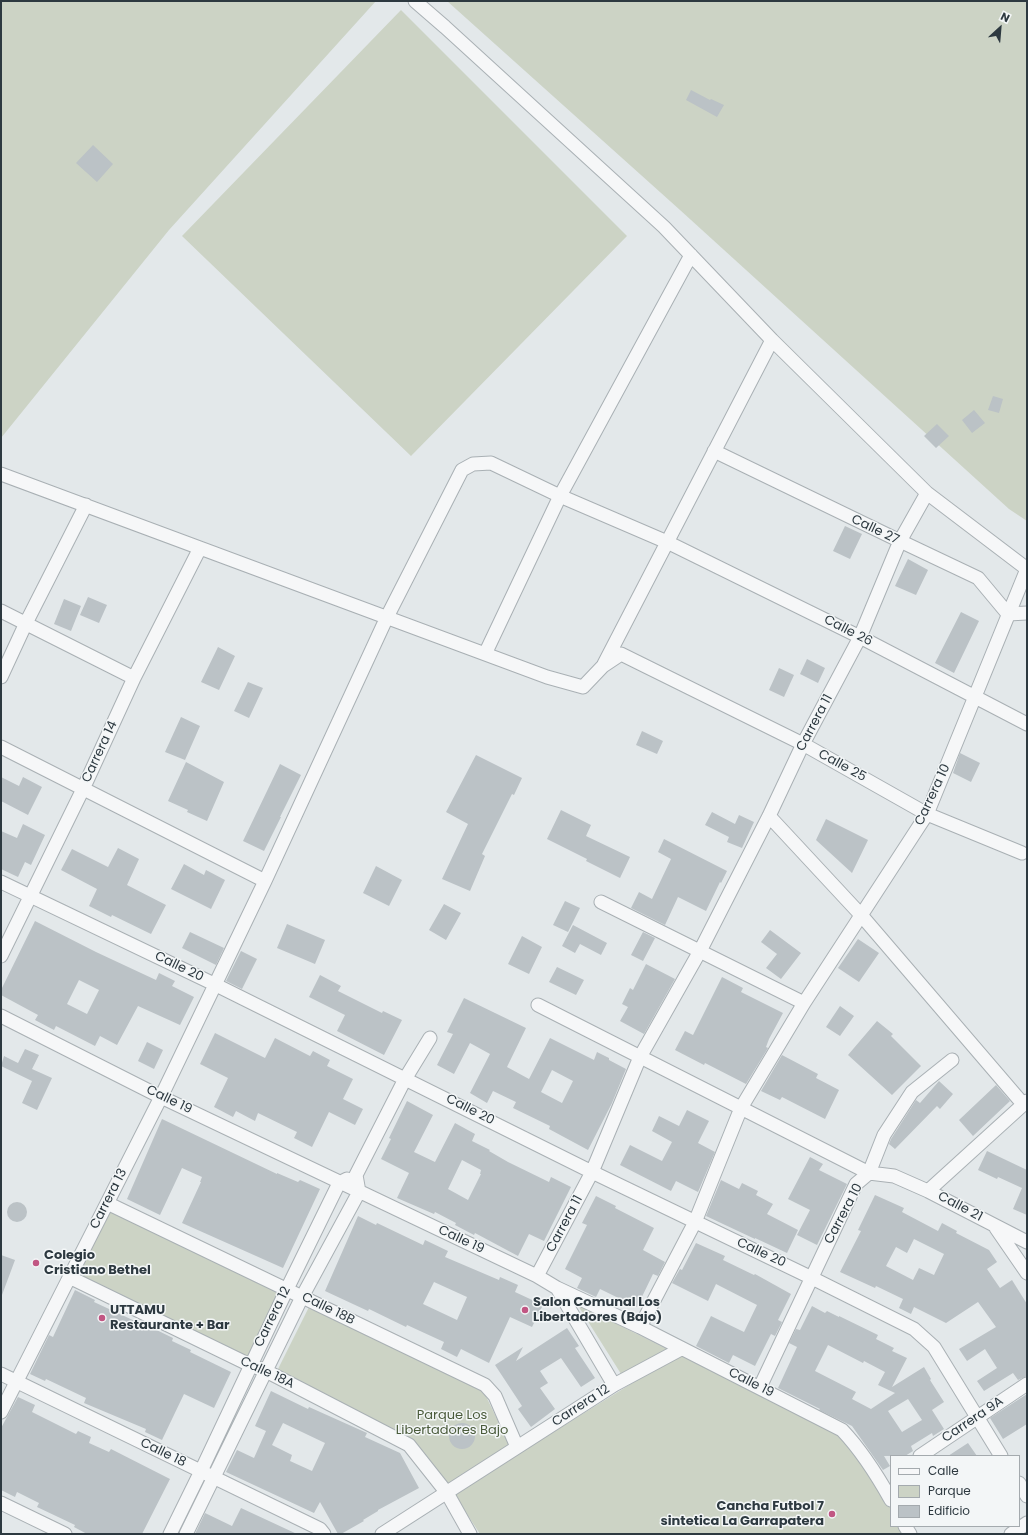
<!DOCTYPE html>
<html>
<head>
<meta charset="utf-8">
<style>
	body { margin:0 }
	#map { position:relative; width:1028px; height:1535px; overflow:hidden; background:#e3e8ea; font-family:Poppins,sans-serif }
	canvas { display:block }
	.frame { position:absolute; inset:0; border:2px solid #2d3940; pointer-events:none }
	.legend { position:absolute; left:890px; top:1455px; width:130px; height:72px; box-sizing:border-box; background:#f3f6f7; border:1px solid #a4aaae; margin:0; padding:5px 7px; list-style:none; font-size:12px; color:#2d3940 }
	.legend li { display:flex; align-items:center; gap:8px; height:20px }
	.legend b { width:20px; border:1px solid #a4aaae }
	.north { position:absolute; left:980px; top:8px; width:40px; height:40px; -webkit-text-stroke:3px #f3f6f7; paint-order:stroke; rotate:26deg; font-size:11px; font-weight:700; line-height:16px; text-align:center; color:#2d3940 }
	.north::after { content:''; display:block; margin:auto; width:14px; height:18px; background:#2d3940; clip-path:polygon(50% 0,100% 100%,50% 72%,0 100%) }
</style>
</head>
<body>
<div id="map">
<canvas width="1028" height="1535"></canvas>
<div class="frame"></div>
<ul class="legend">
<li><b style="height:5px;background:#f6f7f8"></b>Calle</li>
<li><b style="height:11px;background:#ccd3c5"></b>Parque</li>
<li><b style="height:11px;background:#bbc2c6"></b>Edificio</li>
</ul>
<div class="north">N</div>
</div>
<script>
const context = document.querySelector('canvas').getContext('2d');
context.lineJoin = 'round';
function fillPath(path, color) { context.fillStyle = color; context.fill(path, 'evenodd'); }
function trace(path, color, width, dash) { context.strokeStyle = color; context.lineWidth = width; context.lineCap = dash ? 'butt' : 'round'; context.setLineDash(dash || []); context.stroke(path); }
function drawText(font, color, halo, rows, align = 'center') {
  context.font = font + ' Poppins,sans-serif'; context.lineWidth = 3; context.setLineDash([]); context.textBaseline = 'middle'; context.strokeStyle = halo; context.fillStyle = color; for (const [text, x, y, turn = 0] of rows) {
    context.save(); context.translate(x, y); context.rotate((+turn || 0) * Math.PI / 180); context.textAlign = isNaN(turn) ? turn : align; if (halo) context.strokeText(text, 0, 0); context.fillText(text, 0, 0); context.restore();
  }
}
fillPath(new Path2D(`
	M1,1h375l-207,229 -168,208z
	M447,1h580v520l-18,-12 -329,-299z
	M401,10l226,226 -216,220 -229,-220z
	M110,1210l172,82 -31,66 -175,-83z
	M577,1304l90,45 -44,28z
	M309,1307l174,83 26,54 -60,43 -37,-46 -135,-70z
	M679,1354l160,80 39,53 13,22v17h10l4,8h-425l-26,-40z`), '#ccd3c5');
fillPath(new Path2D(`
	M691,90l19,10 1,-1 13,6 -7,12 -31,-17z
	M93,145l20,19 -16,18 -21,-19z
	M993,396l10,3 -4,14 -11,-3z
	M974,410l11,13 -13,10 -10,-13z
	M937,424l12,12 -13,12 -12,-12z
	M845,526l17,8 -12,25 -17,-8z
	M908,559l20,11 -12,25 -21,-9z
	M88,597l19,8 -8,18 -19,-8z
	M64,599l17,7 -10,25 -17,-7z
	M961,612l18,9 -25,52 -19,-10z
	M218,647l17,9 -16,34 -18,-8z
	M807,659l18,9 -7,15 -18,-9z
	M779,668l15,7 -10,22 -15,-7z
	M248,682l15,6 -14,30 -15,-7z
	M181,717l19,9 -15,34 -20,-8z
	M642,731l21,10 -6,13 -21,-9z
	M960,753l20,10 -9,19 -18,-9z
	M476,755l46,23 -8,17 -2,-1 -30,60 3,2 -15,35 -28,-12 26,-55 -22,-12z
	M186,762l38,20 -17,39 -20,-9 1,-2 -20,-9z
	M280,764l21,11 -21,42h1l-17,34 -21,-10z
	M1,777l18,9 4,-9 19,10 -14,28 -27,-14z
	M561,810l30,15 -5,11 44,21 -10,21 -34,-17 1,-2 -40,-20z
	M712,812l23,12 4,-9 15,7 -12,26 -15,-6 2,-5 -24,-12z
	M826,819l42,21 -16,33 -36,-33z
	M23,824l22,11 -14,30 -6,-3 -7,15 -17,-8v-38l16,7z
	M664,839l63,32 -6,12 -1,-1 -14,29 -28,-14 -13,28 -34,-17 8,-16 13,7 19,-40 -13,-7z
	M118,848l21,11 -12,26 39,20 -15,29 -39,-19 -1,2 -22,-11 8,-17 -36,-19 11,-21 36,18z
	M184,864l20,11 2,-5 19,10 -14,29 -40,-20z
	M376,866l26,14 -13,26 -26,-13z
	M565,901l15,7 -12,24 -15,-7z
	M444,904l17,9 -15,27 -17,-10z
	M35,921l61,31 60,28 3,-7 16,8 -3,5 22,11 -14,28 -42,-19 -21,39 -17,-9 -5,10 -39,-20 -2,4 -19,-10 3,-5 -37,-20v-5zM79,980l20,10 -12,24 -20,-10z
	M287,924l38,16 -10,24 -38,-16z
	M573,925l34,18 -6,12 -21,-11 -5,9 -13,-7z
	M770,930l31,23 -20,26 -15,-11 11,-14 -16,-12z
	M190,932l34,16 -8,17 -34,-17z
	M643,932l12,6 -12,23 -12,-6z
	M522,936l20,11 -13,27 -21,-10z
	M858,939l21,14 -20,29 -21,-14z
	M241,951l16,8 -15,30 -16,-8z
	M646,964l29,15 -31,55 -24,-13 8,-14 -6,-3 8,-16 3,2z
	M557,967l27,13 -8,15 -27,-13z
	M320,975l21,11 -3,5 44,22 1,-2 19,9 -18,35 -47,-24 8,-16 -36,-18z
	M722,977l21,11 -2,4 42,21 -14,26 -3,8 2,1 -22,36 -41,-21 -1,2 -29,-15 10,-19 8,4z
	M464,998l62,30 -19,39 22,12 21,-41 44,22 3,-8 12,6v2l17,9 -14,34 -24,47 -39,-21 1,-3 -37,-18 3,-6 -23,-11 -6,12 -17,-10 20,-39 -20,-11 -16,31 -17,-9 16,-31 -6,-2zM552,1070l21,11 -11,22 -21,-11z
	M840,1006l14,10 -14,20 -14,-9z
	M877,1021l16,13 -2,2 30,30 -29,29 -44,-40z
	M215,1033l50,25 10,-20 35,18 3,-5 17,9 -3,6 26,13 -10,20 20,10 -8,16 -26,-13 -17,35 -18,-9 3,-6 -39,-19 -3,8 -19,-10 -3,6 -19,-10 14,-29 -28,-14z
	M147,1042l16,8 -9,19 -16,-8z
	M25,1049l14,6 -7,14 20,9 -15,32 -15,-7 10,-22 -31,-15 3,-10 14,7z
	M782,1055l36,19 -2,4 23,12 -14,29 -43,-22 -2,3 -19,-9z
	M939,1081l14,13 -13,15 -3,-3 -42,43 -6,-5 2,-5 25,-39 4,3z
	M996,1085l14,16 -37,35 -14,-16z
	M407,1101l26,14 -19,37 21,10 20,-39 20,11 -3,7 18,9 -1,1 19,11 41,20 2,-5 20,10 -27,54 -15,-7 -11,22 -43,-23 -1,2 -19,-10 1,-2 -21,-11 -1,2 -37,-16 12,-25 -28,-14 10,-20 -2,-1zM462,1160l19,10 -1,4h1l-13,26 -20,-11z
	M687,1110l22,11 -11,22 17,9 -17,40 -22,-11 -5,10 -51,-26 10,-20 32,16 10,-19 -20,-11 7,-15 20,10z
	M162,1119l115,55v-1l21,9 2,-2 20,9 -37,79 -101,-45 19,-41h-1l2,-5 -20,-9 -22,47 -33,-16z
	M987,1151l40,19v45l-14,-6 9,-21 -24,-11 -1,2 -19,-9z
	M810,1157l13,7 -4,6 28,14 -30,61 -20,-10 13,-25 -22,-11z
	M721,1180l18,9 3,-6 16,8 -2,4 17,9 -6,10 31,16 -11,23 -32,-15v1l-49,-23z
	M875,1195l29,13 -2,4 36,19 4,-8 15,8 -1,2 33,17 8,12 -10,7 13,19 12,-8 15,24v72l-9,4 -5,-7 -29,18 -7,-10 20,-13 -12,-19 -18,12 -8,-12 37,-22 -18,-25 -32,21 -32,-16 -3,7 -12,-6 4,-9 -27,-13 -1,2 -35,-16 21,-41 -3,-1zM914,1239l30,15 -10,21 -15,-7 -6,12 -27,-14 10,-19 11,6z
	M596,1196l20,10 -1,2 39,20 -11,22 22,12 -7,14 -5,-2 -16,33 -37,-18 -4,8 -19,-9 5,-10 -17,-9 22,-44 -5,-2z
	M7 1212a10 10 0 1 1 20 0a10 10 0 1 1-20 0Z
	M358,1216l18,9 1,-2 46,22 2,-5 23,11 -3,6 54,23 1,-3 18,8 -3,7 28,13 -11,22 -22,-10 -21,46 -28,-14 -4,8 -16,-8 3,-7 -37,-17 -1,2 -37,-18 -1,2 -43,-20zM434,1282l33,15 -10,23 -34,-16z
	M696,1243l29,13 -2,4 31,15 1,-1 36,20 -13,26 4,2 -7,14 -4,-2 -16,32 -22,-11 -4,8 -33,-17 15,-30 33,16 13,-27 -41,-21 -8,17 -36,-18 8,-14 2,1z
	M1,1255l14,5 -13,35 -1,-1z
	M75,1290l20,10 -1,2 43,20 1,-1 35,17 -1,3 19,9 -1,2 41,20 -17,36 -30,-14 -22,46 -17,-8 1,-3 -62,-26 2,-5 -40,-19 -1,2 -15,-7 19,-39 4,2z
	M812,1306l13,7 2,-2 12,6v-1l39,19 -2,4 18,9 -2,3 15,7 -15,29 32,-20 7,12 -1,1 14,22 -12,8 12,19 -11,7 -1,-3 -21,13 2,5 -8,5h-21l6,10 -7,4 -31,-44 -33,-16 1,-1 -42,-21 19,-41 -8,-4 7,-14 4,1zM828,1345l35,18 1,-2 21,11 -7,13 17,8 -24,16 -19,-10 4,-7 -41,-21zM908,1399l14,21 -20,12 -14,-21z
	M567,1328l12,18 -4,2 20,30 -14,9 -20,-29 -21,13 8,12 -8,5 15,21 -24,18 -13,-18 4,-3 -27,-41 28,-18 -7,14z
	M271,1391l37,18 1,-2 58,26 -2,4 35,16 19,35 -41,22v1l-15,9 1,1 -23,13h-3l-18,-32 -6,11 -88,-41 11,-22 17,8 12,-27 -11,-5zM283,1423l42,20 -13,28 -22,-10 2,-6 -20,-10z
	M1027,1394v30l-24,15 -13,-21z
	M18,1397l17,8 -3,7 44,22 2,-3 13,6 -2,6 20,9 2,-3 59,30 -28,55h-55l-13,-7 1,-2 -38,-18 2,-4 -22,-11 -2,5 -14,-7v-62z
	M449 1436a13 13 0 1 1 26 0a13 13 0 1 1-26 0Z
	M968,1443l9,13h-29z
	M241,1508l56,26h-102l10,-21 27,13z`), '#bbc2c6');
const street = new Path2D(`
	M415,1l30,26 219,200 108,113 155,153 100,76
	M714,451l186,90 78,37 30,36 19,-1
	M1,474l546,203 36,10 20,-21 18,-12 182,90 124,70 95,39
	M1,611l133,67
	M485,654l75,-158 131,-241
	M604,664l168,-324
	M1,677l25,-54 60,-118
	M1,747l264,134
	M769,816l92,99 162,189
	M1,882l213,102 378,188 220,106 102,51 20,18 67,109
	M601,902l203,101
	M1,956l82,-167 51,-111 66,-130
	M538,1005l331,168 25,3 34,15 99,51
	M1,1016l160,81 376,179 20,12 83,39 202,103c20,21 35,45 49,70
	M928,1191l99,-90
	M107,1203l378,182 10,11 22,51
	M996,1228l31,45
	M537,1276l55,-104 48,-115 60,-106 69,-135 34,-72 57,-107 40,-96 27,-48
	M69,1277l181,88 16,6 143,74 38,48 23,41
	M557,1288l57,97
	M640,1327l55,-105 46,-114 63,-105 123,-189 100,-245
	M1,1374l319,155 4,5
	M760,1387l96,-203 13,-11 15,-38 28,-43 40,-32
	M1,1412l160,-315 104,-216 122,-264 75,-147 11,-6 18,-1 69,33 107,46 193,95 167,87
	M920,1456l107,-72
	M1019,1483l8,13
	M1,1503l64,31
	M905,1526l5,8
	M170,1534l31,-63 86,-182 52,-106 8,-4
	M186,1534l116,-237 57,-105 -3,-17 49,-96 25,-41
	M382,1534l232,-149 67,-36
	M1011,1534l16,-11`);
trace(street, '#a9b0b4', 15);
trace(street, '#f6f7f8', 13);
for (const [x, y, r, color] of [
	[36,1263,4,"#c15683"],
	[525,1310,4,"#c15683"],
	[102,1318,4,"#c15683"],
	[832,1514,4,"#c15683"]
]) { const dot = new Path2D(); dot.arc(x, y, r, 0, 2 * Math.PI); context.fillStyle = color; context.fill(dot); trace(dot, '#f3f6f7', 1.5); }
drawText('13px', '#2d3940', '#f3f6f7', [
	["Calle 27",875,530,26],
	["Calle 26",848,631,27],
	["Carrera 11",815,723,-62],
	["Carrera 14",100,752,-65],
	["Calle 25",842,766,29],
	["Carrera 10",933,795,-65],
	["Calle 20",179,967,26],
	["Calle 19",169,1100,26],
	["Calle 20",470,1110,27],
	["Carrera 13",109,1199,-63],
	["Calle 21",960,1207,28],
	["Carrera 10",844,1214,-62],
	["Carrera 11",565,1224,-62],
	["Calle 19",461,1240,25],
	["Calle 20",761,1253,25],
	["Calle 18B",328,1309,26],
	["Carrera 12",273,1317,-64],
	["Calle 18A",267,1373,25],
	["Calle 19",751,1383,27],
	["Carrera 12",581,1406,-33],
	["Carrera 9A",973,1420,-34],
	["Calle 18",163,1453,26]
]);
drawText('bold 13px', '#2d3940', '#f3f6f7', [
	["Colegio",44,1256],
	["Cristiano Bethel",44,1271],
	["Salon Comunal Los",533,1303],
	["Libertadores (Bajo)",533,1318],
	["UTTAMU",110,1311],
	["Restaurante + Bar",110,1326],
	["Cancha Futbol 7",824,1507,"right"],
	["sintetica La Garrapatera",824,1522,"right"]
], 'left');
drawText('13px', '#4a5b3b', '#f3f6f7', [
	["Parque Los",452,1416],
	["Libertadores Bajo",452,1431]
]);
</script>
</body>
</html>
